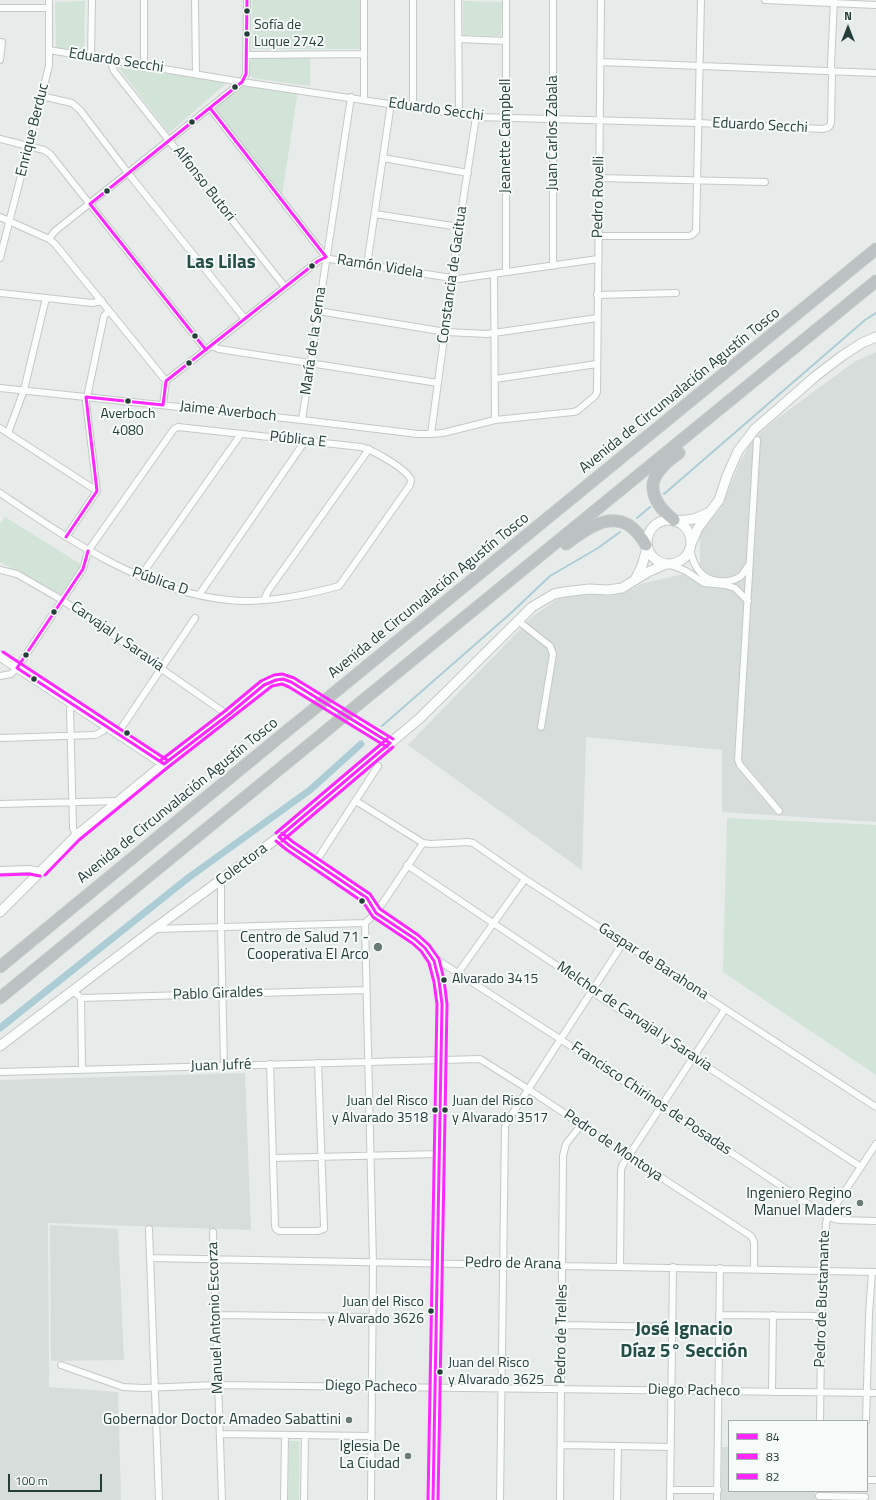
<!DOCTYPE html>
<html>
<head>
<meta charset="utf-8">
<style>
	body { margin:0 }
	#map { position:relative; width:876px; height:1500px; overflow:hidden; background:#e7ecea; font-family:"Titillium Web",sans-serif }
	canvas { display:block }
	.legend { position:absolute; left:728px; top:1420px; width:140px; height:72px; box-sizing:border-box; background:#f6faf8; border:1px solid #a3afac; margin:0; padding:5px 7px; list-style:none; font-size:12px; color:#263e39 }
	.legend li { display:flex; align-items:center; gap:8px; height:20px }
	.legend b { width:20px; border:1px solid #a3afac }
	.north { position:absolute; left:828px; top:8px; width:40px; height:40px; -webkit-text-stroke:3px #f6faf8; paint-order:stroke; rotate:0deg; font-size:11px; font-weight:700; line-height:16px; text-align:center; color:#263e39 }
	.north::after { content:''; display:block; margin:auto; width:14px; height:18px; background:#263e39; clip-path:polygon(50% 0,100% 100%,50% 72%,0 100%) }
	.scale { position:absolute; left:8px; top:1474px; width:94px; height:18px; box-sizing:border-box; border:2px solid #263e39; border-top:0; padding-left:5px; font-size:12px; line-height:14px; white-space:nowrap; color:#263e39; -webkit-text-stroke:3px #f6faf8; paint-order:stroke }
</style>
</head>
<body>
<div id="map">
<canvas width="876" height="1500"></canvas>
<ul class="legend">
<li><b style="height:5px;background:#fe27ff"></b>84</li>
<li><b style="height:5px;background:#fe27ff"></b>83</li>
<li><b style="height:5px;background:#fe27ff"></b>82</li>
</ul>
<div class="north">N</div>
<div class="scale">100 m</div>
</div>
<script>
const context = document.querySelector('canvas').getContext('2d');
context.lineJoin = 'round';
function fillPath(path, color) { context.fillStyle = color; context.fill(path, 'evenodd'); }
function trace(path, color, width, dash) { context.strokeStyle = color; context.lineWidth = width; context.lineCap = dash ? 'butt' : 'round'; context.setLineDash(dash || []); context.stroke(path); }
function drawText(font, color, halo, rows, align = 'center') {
  context.font = font + ' "Titillium Web",sans-serif'; context.lineWidth = 4; context.setLineDash([]); context.textBaseline = 'middle'; context.strokeStyle = halo; context.fillStyle = color; for (const [text, x, y, turn = 0] of rows) {
    context.save(); context.translate(x, y); context.rotate((+turn || 0) * Math.PI / 180); context.textAlign = isNaN(turn) ? turn : align; if (halo) context.strokeText(text, 0, 0); context.fillText(text, 0, 0); context.restore();
  }
}
fillPath(new Path2D(`
	M876,352v470l-154,-10v-62l-136,-13 -4,133 -174,-125 125,-129 29,-20 18,-3 31,3 16,-4 14,-8 47,-11 12,-10v-31l20,-23 21,-49 11,-19 15,-15 87,-64z
	M245,1073l6,157 -203,-7 1,164 69,5 3,108h-121v-420z
	M50,1225l68,4 6,131 -73,1z
	M722,1447h7v44h86v9h-94z`), '#d6ddda');
fillPath(new Path2D(`
	M252,0h108v49h-108z
	M85,1l-1,51 -28,-3 -1,-47z
	M463,1l39,1 -1,34 -38,-1z
	M310,55v31l-58,-8c-5,-6 -3,-16 2,-22z
	M118,67l110,15 -59,51z
	M245,83l53,7 -16,105 -69,-87z
	M5,517l77,48 -20,30 -62,-33v-38z
	M727,818l149,7v250l-153,-103z
	M289,1441h10v59h-11z`), '#d2e3d8');
trace(new Path2D(`
	M664,494l201,-174 11,-7
	M637,518l13,-11
	M382,726l129,-113 39,-37 48,-28 22,-16`), '#accdd5', 2);
trace(new Path2D(`
	M0,1028l188,-150 122,-88 51,-46`), '#accdd5', 7);
const street = new Path2D(`
	M144,0v66
	M195,0l1,74
	M458,0l1,114
	M765,0l111,5
	M0,8h49
	M458,39l48,2
	M49,50l193,32 234,35 222,6 125,6c4,-1 8,-2 8,-7l1,-46 -1,-11 3,-65
	M246,55l117,-1
	M91,58l1,-58
	M0,60l2,-18
	M110,61l4,10 171,216
	M601,62l275,11
	M41,96l31,7 8,7 48,63 117,146
	M364,99v-99
	M413,107v-107
	M210,108l116,149 4,2 128,20 140,-20
	M0,139l44,11 6,4 156,196
	M383,158l85,15
	M599,178l166,4
	M375,214l84,13
	M0,217l49,22 6,5 111,137
	M598,236h91l3,-1 4,-4 5,-231
	M49,239l6,-8 187,-149 4,-8 1,-74
	M0,258l49,-192v-66
	M367,265l24,-162
	M553,266v-266
	M506,272v-272
	M494,274l1,146
	M0,293l92,10 10,-2
	M597,295l79,-2
	M318,311l128,21 41,2 110,-16
	M211,346l8,3 219,34
	M495,379l102,-15
	M0,388l302,32 116,14h13l12,-1 52,-13 78,-8 4,-1 18,-15 2,-4 4,-392
	M163,405l3,-24 79,-62 73,-58 8,-4
	M302,420l49,-323
	M0,428l97,63
	M8,433l16,-43 22,-92
	M431,434l28,-207 17,-110
	M757,440l-19,320 2,5 39,46
	M0,493c70,47 142,98 228,107 33,4 79,-5 111,-14l71,-101 1,-5c-4,-11 -38,-30 -50,-33l-183,-20 -4,2 -86,122 -5,18 -66,99 -6,6 -11,2
	M66,537l31,-46 -11,-89 18,-86 5,-5
	M690,549c2,8 4,17 10,23 9,11 30,12 41,4 3,-3 5,-7 7,-10
	M671,565l15,6 18,12 21,2 10,3 13,13
	M0,570l17,4 45,26 166,115
	M140,577l101,-143
	M199,595l106,-154
	M264,600l4,-9 101,-142
	M517,620l33,26 3,8 -12,73
	M72,704l-2,5 3,119 3,8
	M118,733l77,-115
	M0,738l95,-3 8,-4 4,-5
	M356,801l67,42 8,1 37,-2 5,1 52,36 351,228
	M0,804l119,-3
	M315,863l63,-97
	M407,865l86,58 93,62 11,10 264,172
	M0,870l29,-1 12,2
	M221,880v47l3,139
	M154,929l211,-6
	M433,957l127,82 268,178 11,3 37,1
	M458,973l67,-94
	M73,991l8,7 284,-8
	M81,998l1,71
	M270,1064l5,162 1,3 3,2h39l6,-2v-3l-6,-163
	M0,1072l480,-13 48,30 100,67 123,80 3,6v27
	M274,1158l165,-4
	M149,1229l10,271
	M213,1232l9,268
	M150,1258l726,14
	M620,1266l1,-95 1,-5 103,-157
	M216,1315l157,2
	M719,1315l102,1
	M562,1325l110,2
	M61,1365l62,22 20,1 75,-3 658,8
	M772,1392l1,-77
	M820,1421l2,-144 3,-17 1,-37 2,-6 48,-73
	M866,1421l3,-107 3,-42
	M220,1434l151,2
	M561,1445l110,2
	M867,1480h9
	M670,1490h48
	M819,1496l46,1
	M284,1500l1,-65
	M304,1500l1,-65
	M371,1500l2,-238 -8,-339 11,-10 47,-70
	M500,1500l5,-373 2,-5 116,-179
	M560,1500l3,-344 3,-12 15,-19
	M617,1500l1,-54
	M670,1500l3,-233
	M717,1500l3,-232`);
const secondary = new Path2D(`
	M647 542a22 22 0 1 1 44 0a22 22 0 1 1-44 0Z
	M677,521l17,-2 14,-6
	M691,544l7,-16 21,-28 8,-24 11,-25 17,-22 62,-54 25,-19 20,-13 14,-6
	M635,580l7,-14 5,-18
	M0,656l164,108
	M279,837l11,9 77,52 9,15 39,26 10,9 9,13 5,20 3,23 -9,496
	M0,912l76,-76 88,-72 106,-83 13,-2 8,3 99,61
	M0,1046l154,-117 125,-92 141,-119 112,-111 22,-13 10,-2 25,-3 19,1 14,-2 26,-16 18,-8`);
const highway = new Path2D(`
	M674,520c-16,-12 -30,-32 -14,-50 5,-7 12,-12 19,-17
	M566,544c17,-13 43,-33 64,-18 7,5 12,12 16,19
	M340,688l536,-439
	M361,702l515,-421
	M0,967l288,-237
	M0,998l310,-254`);
trace(street, '#c4c9c7', 8);
trace(secondary, '#c4cac8', 11);
trace(highway, '#c3cac9', 13);
trace(street, '#fbfcfc', 6);
trace(secondary, '#fbfcfc', 9);
trace(highway, '#bcc2c1', 11);
const highwayBridge = new Path2D(`
	M288,730l52,-42
	M310,744l51,-42`);
trace(highwayBridge, '#c3cac9', 13, []);
trace(highwayBridge, '#bcc2c1', 11);
trace(new Path2D(`
	M206,350l-116,-146 152,-122 4,-8 1,-74
	M86,397l77,8
	M163,405l3,-24 152,-120 8,-4 -116,-149
	M66,537l31,-46 -11,-94
	M17,668l147,96
	M17,668l66,-99 5,-18
	M164,764l64,-49 36,-30 12,-5 7,-1 8,3 99,61
	M279,837l11,9 77,52 9,15 39,26 10,9 9,13 5,20 3,23 -9,496
	M279,837l111,-94`), '#fe27ff', 3);
trace(new Path2D(`
	M276,841l11,9 76,52 10,15 39,26 9,8 8,12 5,19 3,22 -9,496
	M282,841l111,-94
	M0,875l29,-1 11,2
	M45,875l34,-35 88,-72 105,-82 10,-2 7,3 98,60`), '#fe27ff', 3);
trace(new Path2D(`
	M3,652l164,108
	M161,760l64,-49 36,-30 13,-6 8,-1 12,4 99,61
	M276,833l111,-94
	M282,833l11,9 77,52 10,15 38,26 11,10 10,14 5,21 3,24 -9,496`), '#fe27ff', 3);
for (const [x, y, r, color] of [
	[247,11,3.5,"#263e39"],
	[247,34,3.5,"#263e39"],
	[235,87,3.5,"#263e39"],
	[192,122,3.5,"#263e39"],
	[107,191,3.5,"#263e39"],
	[312,266,3.5,"#263e39"],
	[195,336,3.5,"#263e39"],
	[189,363,3.5,"#263e39"],
	[128,401,3.5,"#263e39"],
	[54,612,3.5,"#263e39"],
	[26,655,3.5,"#263e39"],
	[34,679,3.5,"#263e39"],
	[127,733,3.5,"#263e39"],
	[362,901,3.5,"#263e39"],
	[378,947,5,"#6a7b77"],
	[444,980,3.5,"#263e39"],
	[435,1110,3.5,"#263e39"],
	[445,1110,3.5,"#263e39"],
	[860,1203,4,"#6a7b77"],
	[431,1311,3.5,"#263e39"],
	[440,1372,3.5,"#263e39"],
	[349,1420,4,"#6a7b77"],
	[408,1456,4,"#6a7b77"]
]) { const dot = new Path2D(); dot.arc(x, y, r, 0, 2 * Math.PI); context.fillStyle = color; context.fill(dot); trace(dot, '#f6faf8', 1.5); }
drawText('14px', '#263e39', '#f6faf8', [
	["Sofía de",254,26],
	["Luque 2742",254,43],
	["Averboch",128,415,"center"],
	["4080",128,432,"center"],
	["Alvarado 3415",452,980],
	["Juan del Risco",428,1102,"right"],
	["y Alvarado 3518",428,1119,"right"],
	["Juan del Risco",452,1102],
	["y Alvarado 3517",452,1119],
	["Juan del Risco",424,1303,"right"],
	["y Alvarado 3626",424,1320,"right"],
	["Juan del Risco",448,1364],
	["y Alvarado 3625",448,1381]
], 'left');
drawText('15px', '#263e39', '#f6faf8', [
	["Eduardo Secchi",116,61,9],
	["Eduardo Secchi",436,110,8],
	["Eduardo Secchi",760,126,3],
	["Enrique Berduc",33,130,-76],
	["Juan Carlos Zabala",553,133,-90],
	["Jeanette Campbell",506,136,-90],
	["Alfonso Butori",204,184,52],
	["Pedro Rovelli",599,197,-89],
	["Ramón Videla",380,267,9],
	["Constancia de Gacitua",453,275,-82],
	["María de la Serna",314,341,-82],
	["Avenida de Circunvalación Agustín Tosco",680,391,-39],
	["Jaime Averboch",228,412,6],
	["Pública E",298,440,6],
	["Pública D",160,582,19],
	["Avenida de Circunvalación Agustín Tosco",429,596,-39],
	["Carvajal y Saravia",117,637,35],
	["Avenida de Circunvalación Agustín Tosco",178,801,-39],
	["Colectora",242,865,-37],
	["Gaspar de Barahona",653,962,33],
	["Pablo Giraldes",218,994,-2],
	["Melchor de Carvajal y Saravia",634,1017,34],
	["Juan Jufré",221,1066,-2],
	["Francisco Chirinos de Posadas",651,1099,34],
	["Pedro de Montoya",613,1146,34],
	["Pedro de Arana",513,1264,1],
	["Pedro de Bustamante",823,1299,-88],
	["Manuel Antonio Escorza",216,1318,-92],
	["Pedro de Trelles",562,1334,-89],
	["Diego Pacheco",371,1387,1],
	["Diego Pacheco",694,1391,1]
]);
drawText('15px', '#263e39', '#f6faf8', [
	["Centro de Salud 71 -",369,938],
	["Cooperativa El Arco",369,955],
	["Ingeniero Regino",852,1194],
	["Manuel Maders",852,1211],
	["Gobernador Doctor. Amadeo Sabattini",341,1420],
	["Iglesia De",400,1447],
	["La Ciudad",400,1464]
], 'right');
drawText('bold 19px', '#244e46', '#f6faf8', [
	["Las Lilas",221,263],
	["José Ignacio",684,1330],
	["Díaz 5° Sección",684,1352]
]);
</script>
</body>
</html>
